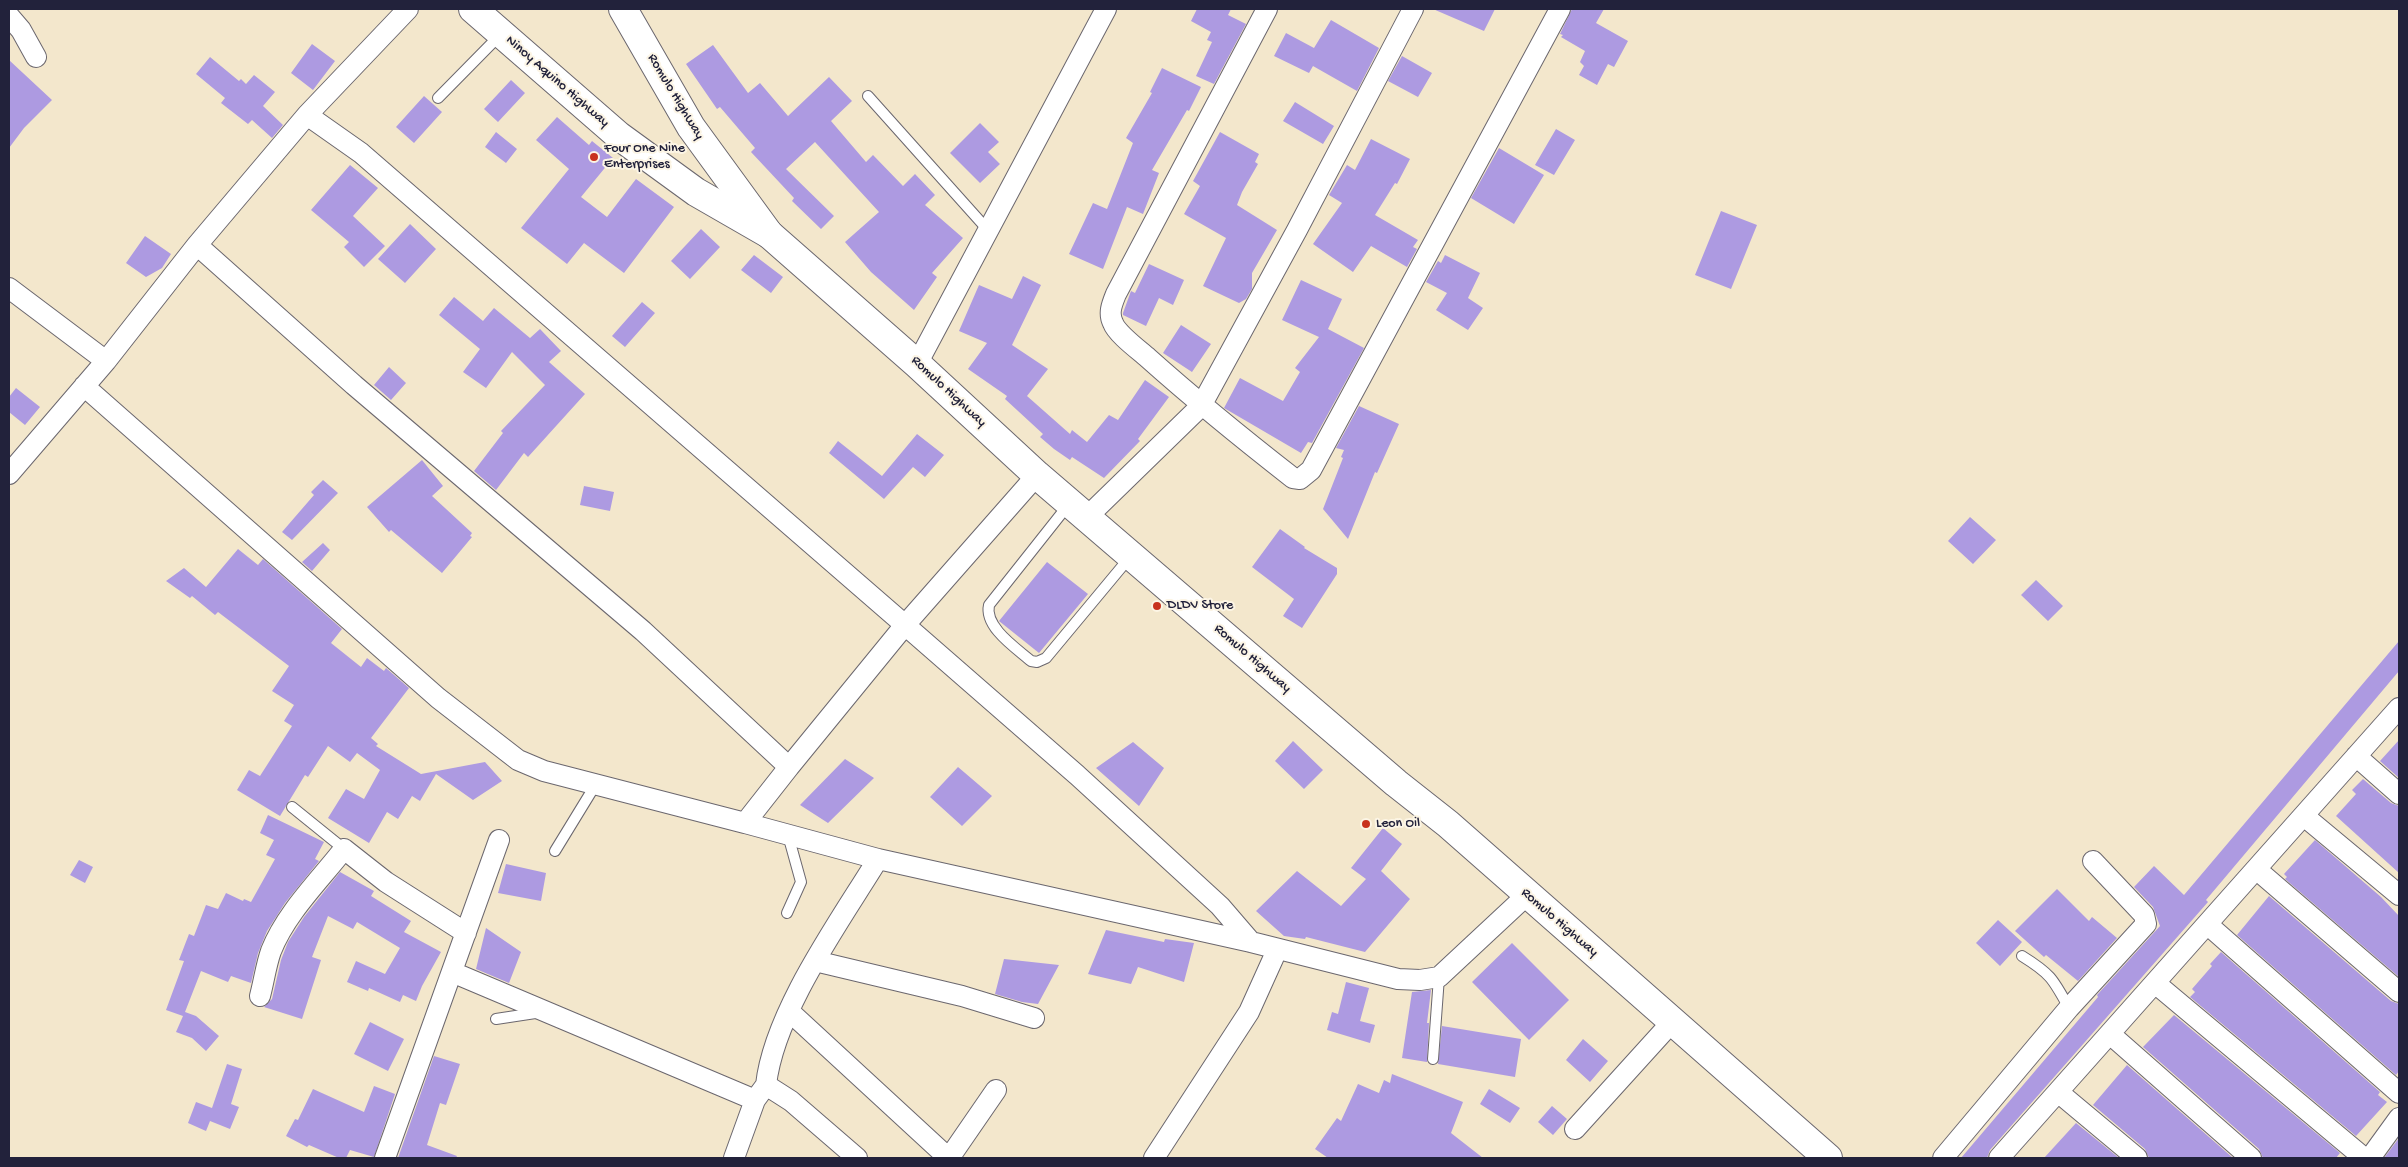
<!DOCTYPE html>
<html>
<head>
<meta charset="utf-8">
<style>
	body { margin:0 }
	#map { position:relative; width:2408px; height:1167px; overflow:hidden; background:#f3e7cc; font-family:"Gochi Hand",sans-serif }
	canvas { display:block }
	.frame { position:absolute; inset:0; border:10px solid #22223b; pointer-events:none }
</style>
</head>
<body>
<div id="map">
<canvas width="2408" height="1167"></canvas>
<div class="frame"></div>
</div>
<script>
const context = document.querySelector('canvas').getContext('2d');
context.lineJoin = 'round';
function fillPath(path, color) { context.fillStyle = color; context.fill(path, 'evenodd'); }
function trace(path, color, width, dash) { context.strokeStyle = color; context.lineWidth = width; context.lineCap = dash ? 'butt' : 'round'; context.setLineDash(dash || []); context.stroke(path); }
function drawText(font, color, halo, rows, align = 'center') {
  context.font = font + ' "Gochi Hand",sans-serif'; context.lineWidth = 4; context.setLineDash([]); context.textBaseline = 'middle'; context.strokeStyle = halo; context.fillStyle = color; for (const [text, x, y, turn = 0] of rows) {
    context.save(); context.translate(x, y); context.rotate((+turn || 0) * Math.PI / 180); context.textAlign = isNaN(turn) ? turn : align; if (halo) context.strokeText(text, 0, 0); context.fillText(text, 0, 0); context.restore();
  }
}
fillPath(new Path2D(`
	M1197,9h34l-3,6 18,9 -32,60 -18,-8 16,-34 -5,-2 4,-8 -20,-11z
	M1433,9h62l-11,22z
	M1572,9h32l-8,14 32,18 -14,26 -6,-3 -11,21 -18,-10 5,-9 -4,-4 5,-11 -24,-14 2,-2 -3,-1z
	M1331,20l48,28 -22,43 -44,-25 -4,7 -35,-17 12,-23 28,15z
	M312,44l23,17 -22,29 -22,-17z
	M713,45l35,48 12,-10 28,33 41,-39 23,24 -21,20 35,41 7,-7 30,31 12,-12 20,21 -10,10 38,33 -31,35 5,4 -23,33 -43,-38 -26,-30 34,-30 -64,-70 -29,27 48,47 -13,13 -29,-28 2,-3 -43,-46 4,-4 -35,-41 -3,2 -31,-45z
	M1402,56l30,17 -14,24 -30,-16z
	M210,57l29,24 2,-2 5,5 8,-9 21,17 -12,14 20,19 -11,13 -20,-18 -4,4 -27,-21 4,-5 -29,-24z
	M9,60l43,40 -28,28 -15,20z
	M1162,68l39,19 -12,24 -2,-1 -35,60 7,3 -16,41 -16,-7 -24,62 -34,-15 24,-51 14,6 26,-66 -7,-5 26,-45 -2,-1z
	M511,80l14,13 -27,29 -14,-13z
	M424,96l18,16 -28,31 -18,-16z
	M1295,102l39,24 -11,18 -40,-23z
	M557,117l32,28 3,-4 21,17 -32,39 26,20 29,-38 38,28 -50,66 -40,-30 -17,21 -46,-36 48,-59 -33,-29z
	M980,123l19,19 -11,10 12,12 -20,19 -30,-30z
	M1556,129l19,11 -21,35 -19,-10z
	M496,132l21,17 -11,14 -21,-16z
	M1220,132l39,22 -4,8 3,2 -16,28 -5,13 40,25 -25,43v16l-6,10 -7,4 -36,-17 23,-48 -42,-24 16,-28 -7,-5z
	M1371,139l39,20 -13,25 -2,-1 -20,32 43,25 -5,7 4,2 -10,18 -36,-21 -18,26 -40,-28 29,-41 -13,-8 18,-30 8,5z
	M1499,148l45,27 -30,49 -43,-26z
	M350,165l28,23 -25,28 32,30 -21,21 -20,-20 5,-5 -38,-32z
	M1721,211l36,14 -26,64 -36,-14z
	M410,224l26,25 -31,34 -27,-24z
	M701,229l19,18 -30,32 -19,-18z
	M145,236l26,18 -9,14 -16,9 -20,-14z
	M754,255l29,22 -12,16 -30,-23z
	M1445,255l35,18 -12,25 15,10 -15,22 -32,-20 11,-17 -21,-11 12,-21 3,2z
	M1149,264l35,16 -11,25 -14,-7 -13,28 -23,-11v-2l8,-22 4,2z
	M1023,276l18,9 -29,60 36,24 -21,27 43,38 2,-4 15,12 22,-27 9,5 27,-40 24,17 -31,42 2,2 -36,37 -32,-21 -2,3 -16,-11 -14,-12 3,-3 -38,-35 2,-3 -39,-27 19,-26 -28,-12 20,-46 33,14z
	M1301,280l41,19 -14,30 36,19 -52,95 -4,-1 -7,11 -77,-45 16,-30 43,23 17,-29 -5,-4 24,-31 -37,-17z
	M454,297l29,24 11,-13 36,30 10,-9 21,22 -12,11 36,32 -57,63 -4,-4 -28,37 -22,-19 29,-38 -2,-2 44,-46 -33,-33 -26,36 -23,-16 17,-23 -41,-34z
	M642,302l13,11 -30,34 -13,-11z
	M1181,325l30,19 -19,28 -29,-19z
	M389,367l17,16 -15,17 -17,-15z
	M16,388l24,19 -15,18 -16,-13v-15z
	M1359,406l40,18 -22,49 -2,-1 -27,67 -25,-30 20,-51 -2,-1 3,-7 -8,-2z
	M917,434l27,21 -19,22 -12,-10 -29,32 -55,-46 9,-12 44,35z
	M422,460l21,26 -11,10 40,37 -2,3 2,1 -30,36 -51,-43 -2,2 -22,-25z
	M323,480l15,13 -46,47 -10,-8 32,-37 -3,-3z
	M584,486l30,6 -4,19 -30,-6z
	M1970,517l26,23 -23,24 -25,-23z
	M1280,529l25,18 -1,1 33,20v6l-35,54 -19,-12 11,-17 -42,-32z
	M323,543l7,7 -18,21 -10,-9z
	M238,549l20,16 5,-6 79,70 -11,14 30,24 6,-9 17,13 2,-3 23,20 -38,50 7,6 -2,2 45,28 64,-12 17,19 -29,19 -37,-26 -16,27 -8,-5 -14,23 -11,-7 -18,31 -41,-25 18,-29 18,10 16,-29 -23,-17 -7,9 -22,-16 -20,31 -3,-2 -25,41 -43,-26 12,-20 11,6 32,-50 -8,-5 10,-16 -22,-14 17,-25 -71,-54 -3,3 -23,-19 -2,2 -24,-17 18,-13 22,19z
	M1047,562l41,32 -49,59 -40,-32z
	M2036,580l27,26 -15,15 -27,-26z
	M2399,641v30l-193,229 2,2 -218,248 -3,8h-26l137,-161 -1,-2 63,-69 -7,-19 -19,-20 20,-21 30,29z
	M2399,740v38l-19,-17z
	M1293,741l30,29 -19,19 -29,-28z
	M1133,742l31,26 -25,38 -43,-38z
	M845,759l29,19 -46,45 -28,-18z
	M958,767l34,29 -30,30 -32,-29z
	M2363,779l28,24 8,3v67l-63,-57 20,-22 -4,-4z
	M268,815l56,27 -9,17 4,2 -34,42 -18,28 -9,22 -7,30 -20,-7 -3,6 -27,-11 -16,41 11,4 23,20 -13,15 -14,-13 -16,-6 7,-16 -17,-6 18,-49 -5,-1 10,-26 5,2 12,-31 12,4 8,-16 17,8 1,-2 7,3 24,-43 -9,-4 8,-15 -14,-7z
	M1383,828l19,16 -21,27 29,28 -45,53 -59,-15 -1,2 -21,-3 -28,-25 41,-40 44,35 25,-27 -15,-11z
	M2315,840l66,57 18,19v61l-114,-98 2,-2 -3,-3z
	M79,860l14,7 -8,16 -15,-8z
	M506,864l40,9 -5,28 -43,-8z
	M340,872l34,19 -3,5 40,25 -7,11 37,20 -19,34 -6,15 -13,-6 -3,7 -31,-14 -1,3 -21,-9 9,-21 29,13 15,-26 -43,-26 -4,7 -25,-13 -16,41 9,3 -19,59 -38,-12 8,-8 9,-39 7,-18 16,-25z
	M2057,889l32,32 3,-4 25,21 -39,43 -32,-26 -2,2 -29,-26z
	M2269,896l122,105 8,3v67l-3,4 -159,-140z
	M1998,920l24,22 -22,24 -24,-23z
	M486,928l35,24 -12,31 -33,-14z
	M1106,930l58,12 1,-3 29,4 -10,39 -46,-15 -7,17 -43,-10z
	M1512,943l57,57 -40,40 -57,-58z
	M2221,952l159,140 -2,3 9,7 -31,34 -166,-139 5,-5 -3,-3 20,-23 -2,-2z
	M1004,959l55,6 -21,39 -16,-2 -27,-8z
	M1346,982l23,6 -9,33 15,4 -5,18 -43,-13 5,-18 6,2z
	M1431,990l-4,33h2l-2,39 -25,-4 10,-66z
	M2174,1015l166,138 -4,5h-73l-4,-9 -116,-102z
	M370,1022l34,17 -16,32 -34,-17z
	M1442,1026l79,13 -6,38 -77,-13z
	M1583,1039l25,22 -18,21 -24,-22z
	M434,1056l26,8 -14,41 -6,-2 -13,42 30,11 -1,2h-58z
	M227,1064l15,5 -11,35 8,3 -9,22 -20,-8 -4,10 -18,-8 8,-21 16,6z
	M2127,1065l106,93h-84l-4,-9 -52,-44z
	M1392,1074l71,28 -12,31 32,25h-155l-13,-9 22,-31 4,3 17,-37 21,9 5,-13 6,3z
	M374,1086l21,8 -21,63 -24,-7 -4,8h-7l-30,-13 -2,2 -21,-11 9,-17 3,1 15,-31 51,23z
	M1489,1089l31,19 -10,15 -30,-19z
	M1552,1106l15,13 -14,16 -15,-13z
	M2076,1123l43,35h-75z
	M2399,1138v20h-15z`), '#ad9ae1');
const lane = new Path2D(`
	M868,96l119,133
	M438,98l63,-64
	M1069,504l-80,101c-5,22 27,43 42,56l6,1 9,-4 84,-101
	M292,807l52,42
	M555,851l41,-67
	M787,913l14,-31 -13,-47
	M2022,956c29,18 31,23 47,52
	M496,1019l46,-7
	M1433,1059l6,-82`);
const street = new Path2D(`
	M1267,9l-151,285c-4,10 -8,19 -3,29 4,11 26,27 35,35 47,42 95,81 145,120l7,1 11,-9 249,-461
	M9,16l12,14 15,27
	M197,245l110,-130 101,-106
	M9,288l97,73 91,-116 157,140 289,246 146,136 116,-142 -544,-472 -54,-38
	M917,364l189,-355
	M84,386l354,312 80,62 26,11 201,52
	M9,474l97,-113
	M1037,475l-132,150 172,150 143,131 31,36
	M1087,517l114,-111 96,-176 116,-221
	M2356,756l43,38
	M789,767l-44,56 133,36 373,83 147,37 22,1 19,-3 88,-82
	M2304,816l95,79
	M2256,869l143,123
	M2207,924l192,169
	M815,961l147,35 72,22
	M452,972l303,128 11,-15
	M2155,983l209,175
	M260,996c4,-15 6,-31 11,-45 15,-38 48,-70 73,-102l42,33 80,51
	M790,1012l153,141h6l5,-2 42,-61
	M2110,1034l141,124
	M2058,1092l79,66
	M1575,1129l97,-107
	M385,1158l114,-318
	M734,1158l21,-58
	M857,1158l-66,-57 -25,-16c8,-73 74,-164 112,-226
	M1154,1158l95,-146 28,-62
	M1943,1158l126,-150 77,-84 -2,-9 -51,-54
	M1999,1158l400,-450
	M2370,1158l29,-40`);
const secondary = new Path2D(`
	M473,9l146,127 77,56 73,42`);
const highway = new Path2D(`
	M623,9l68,118 78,107 148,130 120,111 359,308 52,41 380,334`);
trace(lane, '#6b676e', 12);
trace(street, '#6b676e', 22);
trace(secondary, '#6b676e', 30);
trace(highway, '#6b676e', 30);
trace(lane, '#fff', 10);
trace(street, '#fff', 20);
trace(secondary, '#fff', 28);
trace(highway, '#fff', 28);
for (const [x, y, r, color] of [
	[594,157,5,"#c8321e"],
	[1157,606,5,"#c8321e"],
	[1366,824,5,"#c8321e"]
]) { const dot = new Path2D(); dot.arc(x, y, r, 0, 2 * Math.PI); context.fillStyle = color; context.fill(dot); trace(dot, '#fcf5e5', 2); }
drawText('14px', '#22223b', '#fcf5e5', [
	["Ninoy Aquino Highway",557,82,41],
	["Romulo Highway",675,97,59],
	["Romulo Highway",948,392,43],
	["Romulo Highway",1252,659,41],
	["Romulo Highway",1559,923,41]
]);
drawText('14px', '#22223b', '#fcf5e5', [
	["Four One Nine",604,149],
	["Enterprises",604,165],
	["DLDV Store",1167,606],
	["Leon Oil",1376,824]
], 'left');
</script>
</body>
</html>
